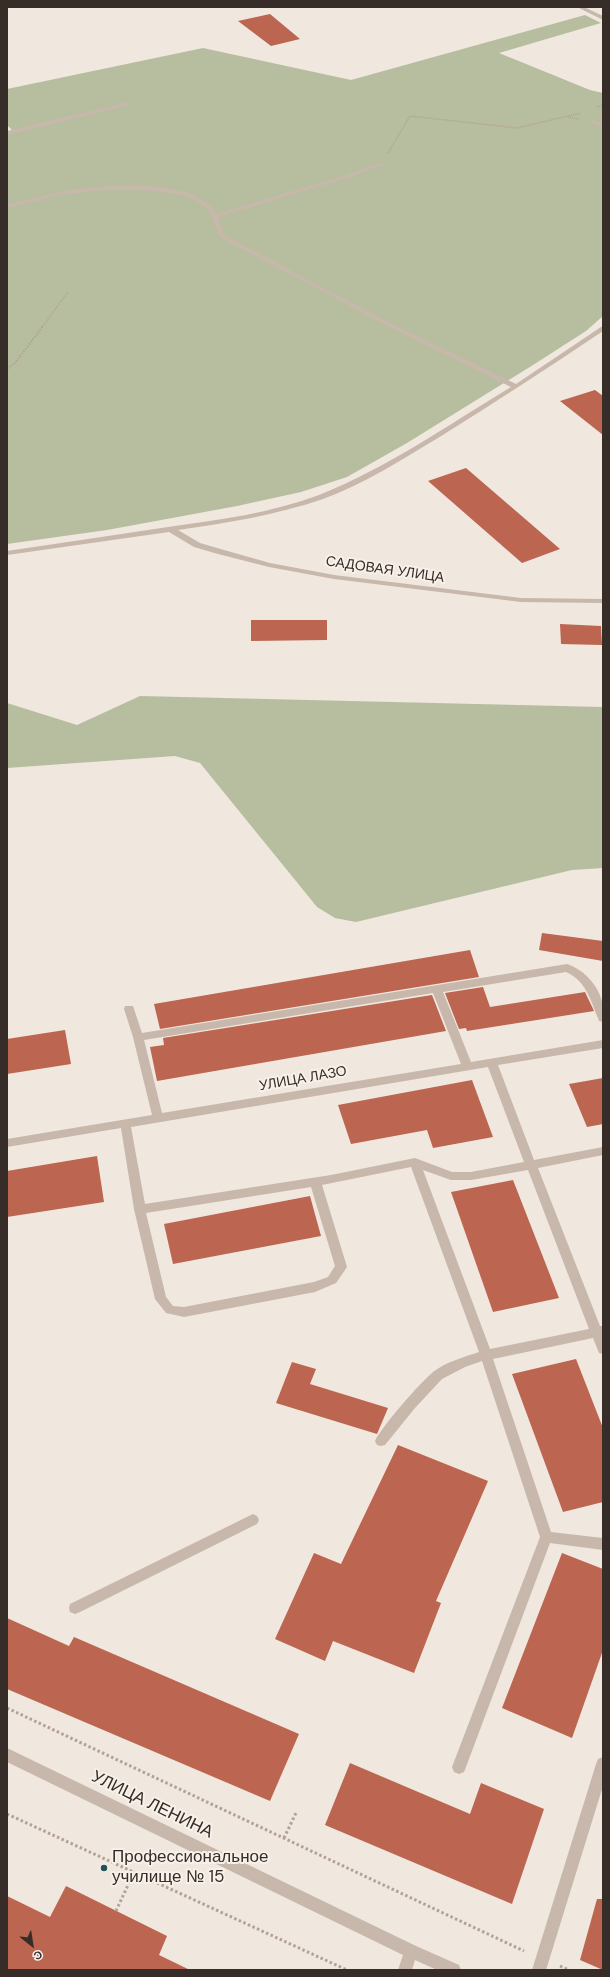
<!DOCTYPE html>
<html>
<head>
<meta charset="utf-8">
<style>
	body { margin:0 }
	#map { position:relative; width:610px; height:1977px; overflow:hidden; background:#f0e7de; font-family:"DM Sans",sans-serif }
	canvas { display:block }
	.frame { position:absolute; inset:0; border:8px solid #362d29; pointer-events:none }
	.north { position:absolute; left:12px; top:1925px; width:40px; height:40px; -webkit-text-stroke:3px #f8f1ea; paint-order:stroke; rotate:150deg; font-size:11px; font-weight:700; line-height:16px; text-align:center; color:#362d29 }
	.north::after { content:''; display:block; margin:auto; width:14px; height:18px; background:#362d29; clip-path:polygon(50% 0,100% 100%,50% 72%,0 100%) }
</style>
</head>
<body>
<div id="map">
<canvas width="610" height="1977"></canvas>
<div class="frame"></div>
<div class="north">С</div>
</div>
<script>
const context = document.querySelector('canvas').getContext('2d');
context.lineJoin = 'round';
function fillPath(path, color) { context.fillStyle = color; context.fill(path, 'evenodd'); }
function trace(path, color, width, dash) { context.strokeStyle = color; context.lineWidth = width; context.lineCap = dash ? 'butt' : 'round'; context.setLineDash(dash || []); context.stroke(path); }
function drawText(font, color, halo, rows, align = 'center') {
  context.font = font + ' "DM Sans",sans-serif'; context.lineWidth = 4; context.setLineDash([]); context.textBaseline = 'middle'; context.strokeStyle = halo; context.fillStyle = color; for (const [text, x, y, turn = 0] of rows) {
    context.save(); context.translate(x, y); context.rotate((+turn || 0) * Math.PI / 180); context.textAlign = isNaN(turn) ? turn : align; if (halo) context.strokeText(text, 0, 0); context.fillText(text, 0, 0); context.restore();
  }
}
fillPath(new Path2D(`
	M585,15l16,8 -102,30 91,37 13,3v223l-17,15 -53,34 -126,78 -60,34 -46,15 -64,14 -130,24 -100,14v-412l5,-2 -5,-5v-36l196,-41 148,32z
	M140,696l463,11v161l-31,2 -216,52 -21,-4 -18,-11 -117,-144 -25,-7 -168,12v-65l70,22z`), '#b6be9f');
fillPath(new Path2D(`
	M270,14l30,25 -29,7 -33,-25z
	M595,390l8,6v39l-43,-34z
	M466,468l94,81 -38,14 -94,-82z
	M251,620h76v20l-76,1z
	M560,624l41,2 1,19 -41,-1z
	M542,933l61,8v20l-64,-11z
	M470,950l9,27 -319,52 -6,-25z
	M483,987l7,20 95,-15 9,19 -127,20 -1,-3 -7,1 -14,-36z
	M432,995l14,36 -289,50 -7,-34 14,-2 -1,-7z
	M65,1030l6,34 -64,10v-35z
	M603,1078v46l-16,3 -18,-43z
	M472,1080l21,57 -60,11 -6,-18 -76,14 -13,-39z
	M97,1156l7,46 -97,15v-46z
	M513,1180l46,118 -66,14 -42,-120z
	M310,1196l11,40 -148,28 -9,-40z
	M576,1359l27,69v74l-40,10 -51,-138z
	M292,1362l24,7 -6,15 78,24 -11,26 -101,-31z
	M398,1445l90,36 -52,120 5,2 -27,70 -81,-32 -8,20 -50,-22 39,-86 27,11z
	M562,1553l41,16v81l-31,88 -70,-30z
	M7,1618l62,28 5,-9 225,97 -29,67 -263,-112z
	M350,1763l120,51 11,-31 63,26 -32,95 -187,-79z
	M66,1886l101,50 -8,19 31,15h-183v-74l43,21z
	M597,1899h6v71l-23,-10z`), '#bc6550');
trace(new Path2D(`
	M597,107l6,-2
	M568,117l11,2
	M388,153l22,-37 107,12 64,-15
	M42,327l26,-35`), '#b3a195', 1.5, [1, 1]);
trace(new Path2D(`
	M7,369l8,-6 28,-37`), '#b3a195', 2, [1.5, 1.5]);
trace(new Path2D(`
	M7,1708l517,243
	M7,1814l340,156
	M284,1838l12,-25
	M116,1911l18,-39
	M560,1966l9,4`), '#b3a195', 3, [2.5, 2.5]);
fillPath(new Path2D(`
	M577,7h7l19,9v4z
	M128,102l3,2 -1,1 -123,30v-4z
	M593,120l10,3v4l-12,-4 -1,-1z
	M379,163l5,1 -31,12 -135,41 6,18 158,84 134,65 85,-57 2,-1v5c-55,37 -109,72 -165,107 -37,22 -74,46 -115,61 -47,16 -96,24 -145,31l22,13 24,7 46,13 64,12 187,23 82,1v4l-82,-1 -187,-23 -65,-12 -51,-13 -24,-7 -25,-15 -162,23v-4c54,-8 108,-16 161,-24 51,-7 103,-14 151,-32 68,-27 129,-70 192,-108l-133,-66 -158,-84 -12,-28 -11,-8 -15,-6 -39,-5h-42l-40,5 -54,13v-4c20,-3 39,-10 59,-13 35,-6 132,-14 150,23l133,-40z
	M567,964c18,6 33,23 36,42 1,5 0,11 0,16l-4,-1 -1,-3c-8,-19 -12,-37 -32,-46l-123,20 28,70 132,-22v8l-105,17 36,95 69,-13v8l-65,13 62,158h3v28l-4,-1 -6,-15 -100,21 58,173 52,6v12l-53,-7 -84,224 -2,5 -5,2 -5,-2 -2,-5 88,-230 -58,-176 -17,6 -23,12 -27,29 -30,37 -4,1 -4,-1 -2,-4c7,-15 45,-58 58,-69 13,-10 31,-15 46,-20l-68,-185 -89,18 25,82 -11,16 -21,9 -131,25 -18,-4 -11,-14 -21,-90 -13,-81 -114,19v-8l145,-24 -19,-78 -9,-28 1,-3h8l9,27zM433,993l28,71 -299,49 -18,-73zM488,1067l36,95 -53,10h-19l-37,-14 -84,17 -186,29 -14,-77zM423,1170l28,10h20l57,-10 61,159 -99,20zM311,1187l24,79 -7,11 -14,5 -130,25 -11,-1 -7,-9 -20,-84z
	M253,1514l4,2 2,4 -2,4 -177,88 -5,2 -5,-2 -1,-4 1,-4z
	M7,1748l409,198 43,19 2,5h-24l-22,-10 -3,10h-14l5,-15 -396,-193z
	M603,1757v29l-57,184h-14l64,-206 2,-5z`), '#c8b7ab');
for (const [x, y, r, color] of [
	[104,1868,4,"#225354"]
]) { const dot = new Path2D(); dot.arc(x, y, r, 0, 2 * Math.PI); context.fillStyle = color; context.fill(dot); trace(dot, '#f8f1ea', 1.5); }
drawText('14px', '#362d29', '#f8f1ea', [
	["САДОВАЯ УЛИЦА",385,570,8],
	["УЛИЦА ЛАЗО",303,1079,-10]
]);
drawText('17px', '#362d29', '#f8f1ea', [
	["УЛИЦА ЛЕНИНА",152,1805,26]
]);
drawText('17px', '#362d29', '#f8f1ea', [
	["Профессиональное",112,1858],
	["училище № 15",112,1878]
], 'left');
</script>
</body>
</html>
